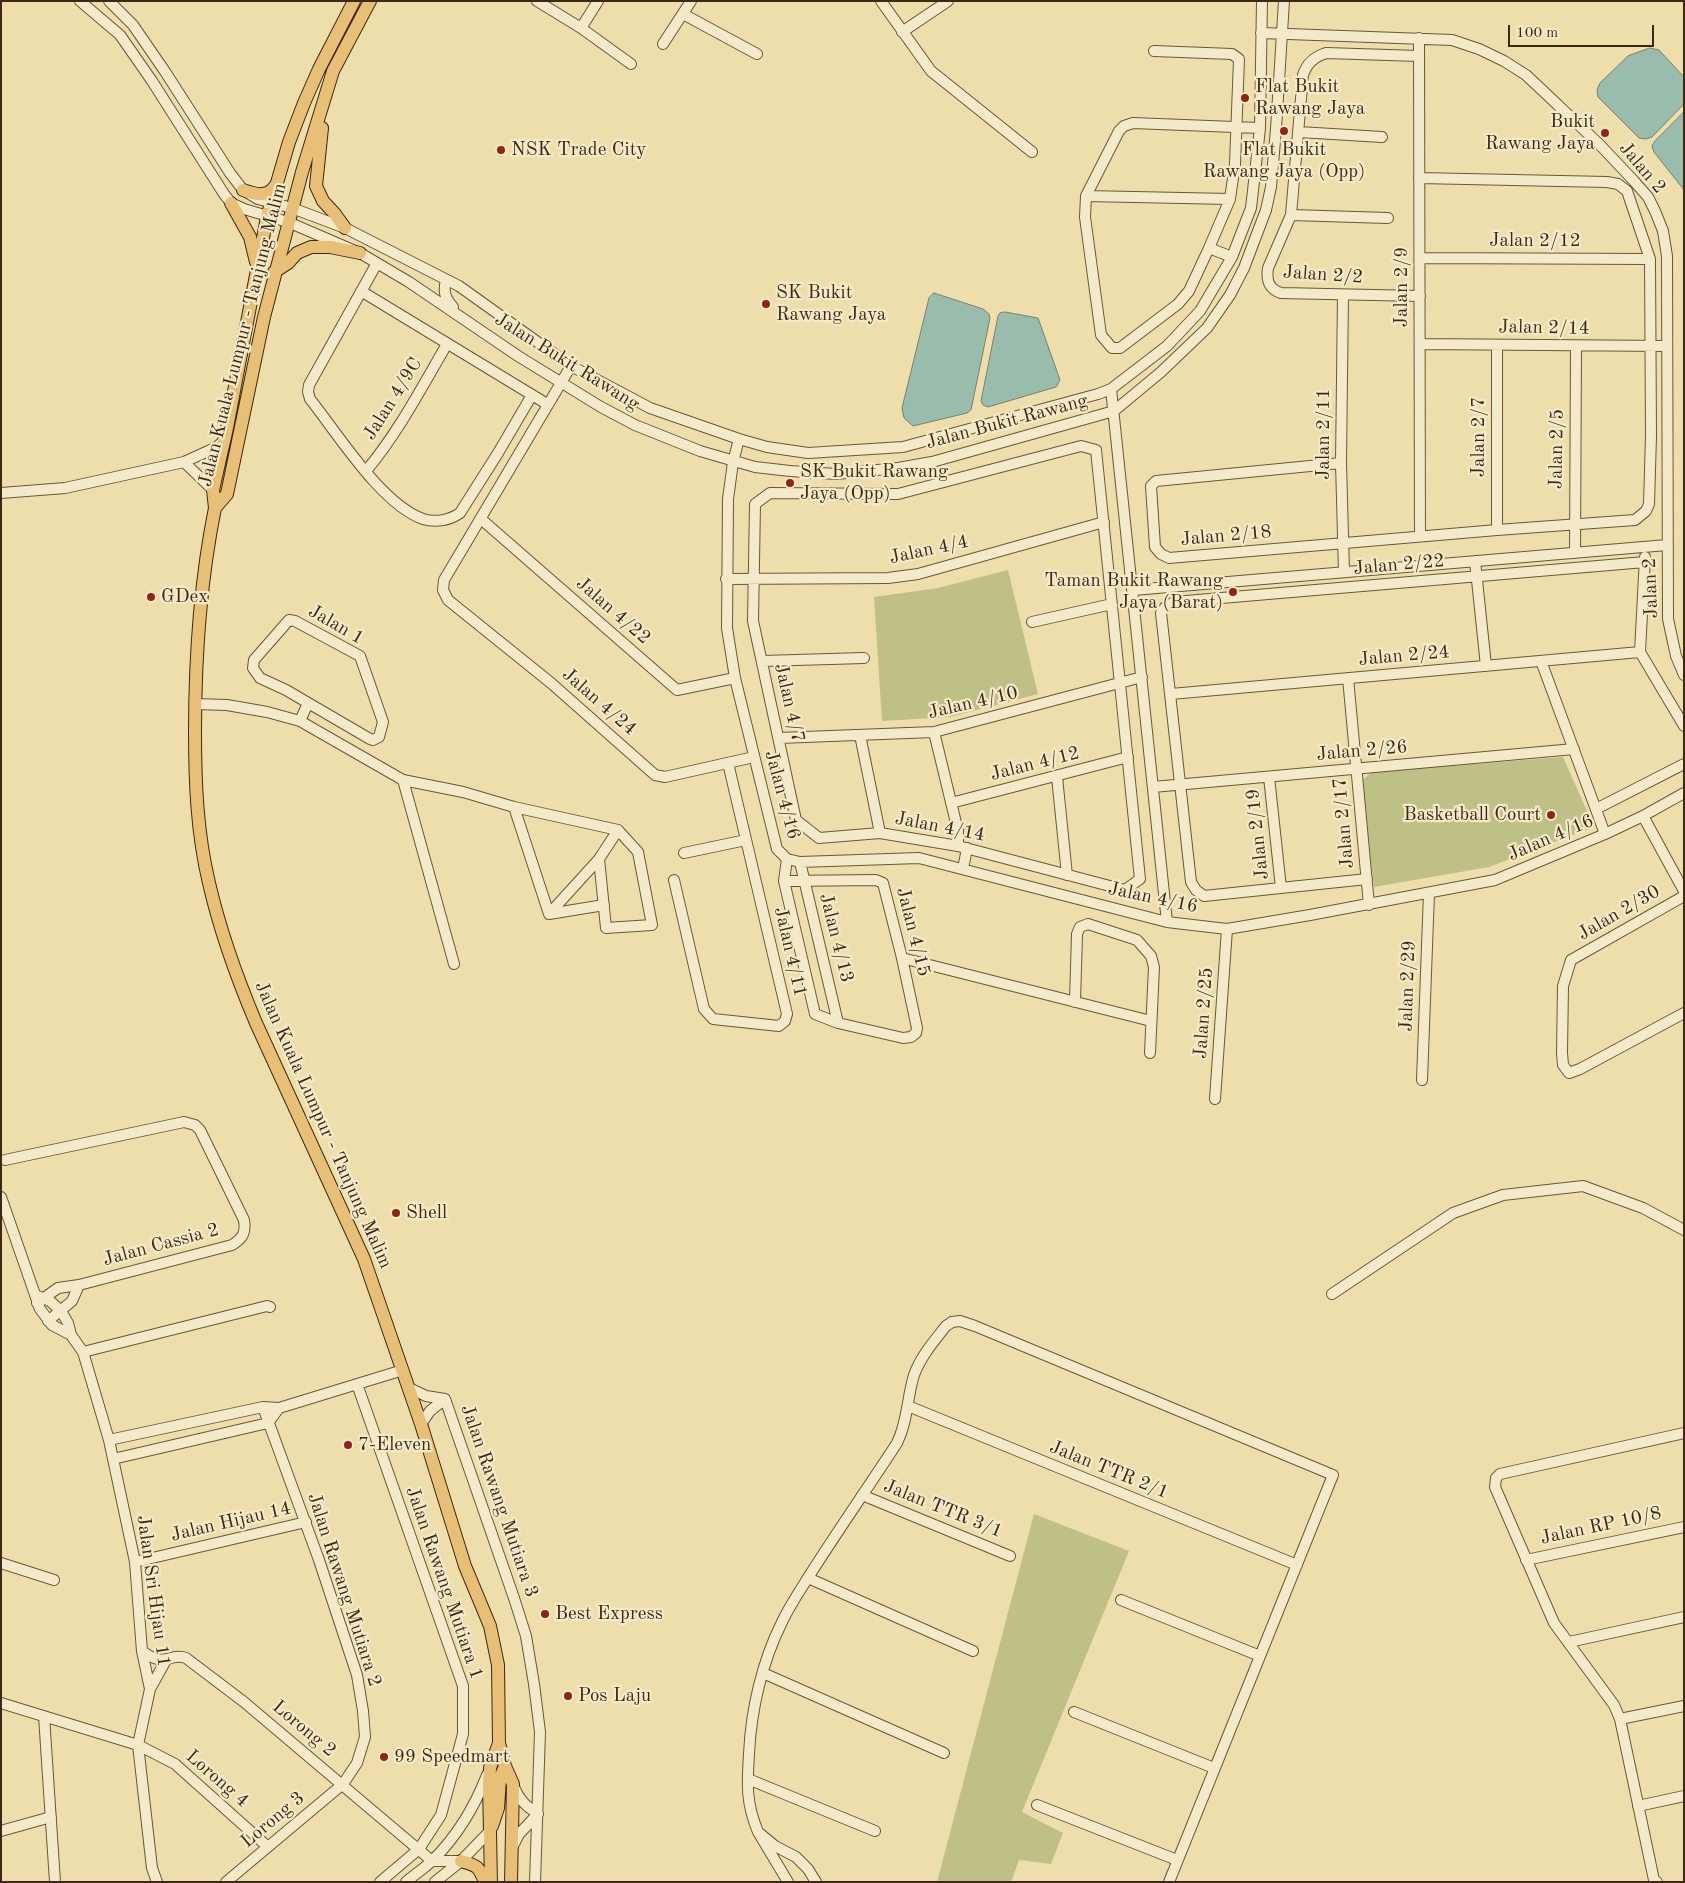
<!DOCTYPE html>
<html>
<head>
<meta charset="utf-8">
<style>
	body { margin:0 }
	#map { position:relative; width:1685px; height:1883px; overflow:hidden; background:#eedeac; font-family:"Old Standard TT",serif }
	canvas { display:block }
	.frame { position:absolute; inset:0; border:2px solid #3e2813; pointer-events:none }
	.scale { position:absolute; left:1508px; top:25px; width:146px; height:22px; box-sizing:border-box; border:2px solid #3e2813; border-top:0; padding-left:6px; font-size:15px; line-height:18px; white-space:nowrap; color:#3e2813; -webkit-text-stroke:4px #f4eac9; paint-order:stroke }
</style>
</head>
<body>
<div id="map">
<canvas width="1685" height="1883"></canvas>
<div class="frame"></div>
<div class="scale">100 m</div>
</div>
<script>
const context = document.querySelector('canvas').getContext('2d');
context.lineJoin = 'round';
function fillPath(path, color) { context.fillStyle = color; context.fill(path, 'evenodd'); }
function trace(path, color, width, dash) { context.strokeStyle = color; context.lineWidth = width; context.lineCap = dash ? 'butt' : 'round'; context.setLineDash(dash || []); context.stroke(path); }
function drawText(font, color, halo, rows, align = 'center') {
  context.font = font + ' "Old Standard TT",serif'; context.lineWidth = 4.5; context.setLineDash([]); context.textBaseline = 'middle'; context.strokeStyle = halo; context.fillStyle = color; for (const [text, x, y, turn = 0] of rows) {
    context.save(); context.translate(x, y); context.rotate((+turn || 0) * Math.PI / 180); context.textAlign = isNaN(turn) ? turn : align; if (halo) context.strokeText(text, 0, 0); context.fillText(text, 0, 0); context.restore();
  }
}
fillPath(new Path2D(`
	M1008,570l30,124 -88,23 -68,4 -8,-124 64,-9z
	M1563,757l31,70 -105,40 -115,20 -13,-106 11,-9z
	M1034,1514l95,37 -107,261 41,21 -12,31 -32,-4 -8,22h-74z`), '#bec086');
const water = new Path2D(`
	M1650,48l9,2 25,27v27l-32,33 -6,2 -7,-1 -41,-41 -1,-7 3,-7 28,-27z
	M1684,112v78l-30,-38 -2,-6 3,-5z
	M934,293l49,16 6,5 1,4 -19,92 -4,3 -54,13 -9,-8 -2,-10 27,-110z
	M1005,312l33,6 22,62 -4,7 -68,20 -5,-2 -2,-4 17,-85 2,-3z`);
fillPath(water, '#99bcad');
trace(water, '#75816f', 1);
const minor = new Path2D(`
	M80,1l40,34 32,46 72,113 7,9 13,6 44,13 72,31 49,29 109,74 83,51 34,18 65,26 55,16 35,4 46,3 62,-6 34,-6 182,-51 47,-39 46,-44 23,-33 14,-27 22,-58 5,-23 5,-58 8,-128
	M109,1l24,24 33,48 64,100 13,17 15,9 34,9 53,20 114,58 112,80 79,42 89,31 28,8 41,6 95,-6 195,-53 13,-5 56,-43 33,-35 32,-54 19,-49 5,-44 4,-36 2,-127
	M537,1l44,27 50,36
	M881,1l50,70 101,81
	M683,14l74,40
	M581,28l17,-27
	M902,32l46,-31
	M1261,33l191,7 27,9 25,12 22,14 16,15 58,55 34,36 14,16 7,14 8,20 4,25 1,363 8,37 8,19
	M1419,38l1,498
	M663,44l28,-43
	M1154,51l78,3 7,5 -4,105 -5,35 -21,49
	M1419,56l-93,-3c-12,4 -19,10 -23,22l-12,140 -23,53c-2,13 1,21 13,25l139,3
	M1299,132l83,5
	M1086,196l144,3
	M1291,215l97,3
	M1232,257l-23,-9 -20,43 -11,13 -58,44h-8l-11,-13 -16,-118 1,-21 33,-65 5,-5 9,-3 127,5
	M1420,258l230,1
	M377,263l-68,122 -1,7 2,7c28,35 71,105 113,120 13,4 27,1 37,-6l38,-60 34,-58
	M446,280c-3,12 -1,18 7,27
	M361,291l186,113
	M1343,295l-2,168 3,109
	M1420,344l247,2
	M571,366l-127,214 -1,10 5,10 103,83 104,92 10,2 89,-20
	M1111,389l56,533
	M739,439l-6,23 -5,37 -1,129 8,50 42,171 10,10 13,3 119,-4 248,64 60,7 83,-14 185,-35 110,-46 38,-18 41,-23
	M1081,446l15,4 44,429 -15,11 -167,-44 -78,-13 -61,5 -23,-18 -43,-199 2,-117 15,-11 128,1z
	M184,462l29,28
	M1341,463l-185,18 -5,5 4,61 6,7 8,4 328,-28 138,-10 11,-9 3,-7 2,-68 -1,-177 -23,-68 -9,-7 -11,-2 -188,-4
	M366,471c32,-38 56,-84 81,-127
	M1,493l64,-5 119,-26 33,-15 6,-6
	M481,519l196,171 58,-12
	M1497,530v-185
	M1575,553l1,-207
	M1645,557l-5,95 44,74
	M1475,561l11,105
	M726,579l162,-1 30,-4 186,-52
	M1133,590l534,-45
	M289,620l6,1 65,35 23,66 -4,15 -6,3 -3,-1 -84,-49 -26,-12 -7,-10 1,-8z
	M1032,622l80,-18
	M762,661l102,-3
	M1541,661l64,173
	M1348,678l21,227
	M1171,694l469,-42
	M195,704l32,1 40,7 33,9 103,59 60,12 51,15 104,23 20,22 14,73 -46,3 -7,-69 19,-29
	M300,721l8,-18
	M934,732l24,99v15
	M860,735l20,98
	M779,738l155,-6 208,-55
	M1057,777l10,98
	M1269,777l12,111
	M403,780l51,184
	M1153,787l421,-38
	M951,803l177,-46
	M514,807l35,107 55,-9
	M1596,809l88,-45
	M1643,816l41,75
	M684,853l62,-13
	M800,862l38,161
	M963,869l4,-21
	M1367,879l-163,17 -8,-6 -5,-8 -30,-269 4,-6 9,-5 471,-40
	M674,880l30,129 9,10 66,7 6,-5 2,-7 -59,-251
	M784,881l92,-1 7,3 19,75 15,70 -1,5 -5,4 -8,1 -65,-15 -23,-9 -31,-133 3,-22
	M1684,896l-113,64 -8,26 -1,67 1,12 6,8 11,-4 104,-56
	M549,914l50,-55
	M902,958l249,63
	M1075,1002l2,-68 3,-7 8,-3 49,16 14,16 3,11 -4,86
	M1422,1080l7,-187
	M1215,1099l12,-170
	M5,1160l179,-38 11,3 5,5 44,90c2,13 -1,18 -12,25l-153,40 -21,3 -21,15
	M1,1197l39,112 12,16 19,10
	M1332,1294l121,-81 50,-18 80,-9 60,22 41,22
	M35,1295l15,6 11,10 7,12 3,12 12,17 26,88 26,122 7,89 8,38
	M48,1321l24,-20 7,-16
	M83,1352l184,-46 3,1
	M357,1384l106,302v48l-22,81 -22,34 -39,33
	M409,1388l17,8 19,3
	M445,1399l69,199 12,38 8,48 6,48 -5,150
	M908,1406l389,159
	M421,1424l9,-13 15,-12
	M109,1440l154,-33 16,1 124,-38
	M113,1459l155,-36 11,-15
	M862,1495l148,61
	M1526,1560l158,-33
	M135,1562l171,-40
	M1,1563l53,17
	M808,1578l165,73
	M1121,1600l139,56
	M1569,1642l115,-25
	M142,1651c24,18 28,1 44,7l58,44 188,159
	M763,1673l181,80
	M1,1703l137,42 37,19 93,83
	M1074,1712l140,56
	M44,1716l11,166
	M1620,1719l64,-13
	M748,1779l127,52
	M514,1787c5,13 12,19 24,27
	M1037,1805l140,55
	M1638,1806l46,-10
	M1,1831l50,-14
	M758,1832c-12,-29 -11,-47 -9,-78 2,-44 13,-92 33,-132 8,-17 19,-33 29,-49 28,-44 58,-87 86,-130 11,-22 10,-46 17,-68 7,-19 20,-34 32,-49l6,-4 8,-1 15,5 358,149 -164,407
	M513,1846l6,-12 19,-20
	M432,1861h29
	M157,1882l-5,-14 -14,-123 12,-56 16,-29
	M226,1882l117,-98 14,-21 8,-26 -2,-26 -6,-36 -38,-115 -56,-153
	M406,1882c9,-8 19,-14 27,-22 24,-24 42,-54 54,-85
	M435,1882l26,-21 28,-29
	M788,1882l-30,-50 17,14 21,11 12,12 8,13
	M1657,1882l-3,-2 -34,-161 -6,-14 -60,-82 -59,-136 1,-9 4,-4 184,-41`);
const major = new Path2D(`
	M354,1l-35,68 -15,34 -15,39 -22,75 -40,211 -14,62 2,18c-15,74 -20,149 -20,224 0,50 2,101 14,151 11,48 28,95 47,140l108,236 57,165 44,142 25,60 8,39 1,78 6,23 8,18 -2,98
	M322,128l-6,58 7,15 12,13 10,14
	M243,190c14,5 26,8 34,-7
	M231,203l19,34 6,25
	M274,272l14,-9 9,-10 14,-6h19l30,6
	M215,508l12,-14 37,-177 38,-145 31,-101 37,-70
	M492,1826l6,-18 2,-30 5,-12
	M461,1861c16,5 17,4 24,21
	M491,1882l-2,-97 1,-17 9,-25`);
trace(minor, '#6a5639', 12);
trace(major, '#3e2813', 14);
trace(minor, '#f4eac9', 10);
trace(major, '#e7bf76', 12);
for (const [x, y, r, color] of [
	[1245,98,5,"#8f2418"],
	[1284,131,5,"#8f2418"],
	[1605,133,5,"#8f2418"],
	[501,150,5,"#8f2418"],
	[766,304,5,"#8f2418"],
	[790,483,5,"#8f2418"],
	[1233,592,5,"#8f2418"],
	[151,597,5,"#8f2418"],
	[1551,815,5,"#8f2418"],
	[396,1213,5,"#8f2418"],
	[348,1445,5,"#8f2418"],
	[545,1614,5,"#8f2418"],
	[568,1696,5,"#8f2418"],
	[384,1757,5,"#8f2418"]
]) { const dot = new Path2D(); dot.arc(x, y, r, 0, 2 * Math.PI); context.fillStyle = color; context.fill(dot); trace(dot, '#f4eac9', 2); }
drawText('19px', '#3e2813', '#f4eac9', [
	["Flat Bukit",1255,87],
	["Rawang Jaya",1255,109],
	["Bukit",1595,122,"right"],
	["Rawang Jaya",1595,144,"right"],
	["NSK Trade City",511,150],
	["Flat Bukit",1284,150,"center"],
	["Rawang Jaya (Opp)",1284,172,"center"],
	["SK Bukit",776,293],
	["Rawang Jaya",776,315],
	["SK Bukit Rawang",800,472],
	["Jaya (Opp)",800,494],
	["Taman Bukit Rawang",1223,581,"right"],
	["Jaya (Barat)",1223,603,"right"],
	["GDex",161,597],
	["Basketball Court",1541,815,"right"],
	["Shell",406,1213],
	["7-Eleven",358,1445],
	["Best Express",555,1614],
	["Pos Laju",578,1696],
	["99 Speedmart",394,1757]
], 'left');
drawText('19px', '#3e2813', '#f4eac9', [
	["Jalan 2",1642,168,50],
	["Jalan 2/12",1535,241],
	["Jalan 2/2",1323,275,4],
	["Jalan 2/9",1402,287,-90],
	["Jalan 2/14",1544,328,1],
	["Jalan Kuala Lumpur - Tanjung Malim",243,335,-76],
	["Jalan Bukit Rawang",567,362,32],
	["Jalan 4/9C",393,399,-58],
	["Jalan Bukit Rawang",1007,422,-15],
	["Jalan 2/11",1324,434,-90],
	["Jalan 2/7",1479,437,-90],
	["Jalan 2/5",1557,449,-89],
	["Jalan 2/18",1226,536,-5],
	["Jalan 4/4",929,550,-12],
	["Jalan 2/22",1399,565,-5],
	["Jalan 2",1651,588,-92],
	["Jalan 4/22",613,611,41],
	["Jalan 1",336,625,30],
	["Jalan 2/24",1404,656,-5],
	["Jalan 4/24",599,702,41],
	["Jalan 4/7",789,703,77],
	["Jalan 4/10",973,703,-13],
	["Jalan 2/26",1362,751,-5],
	["Jalan 4/12",1035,764,-14],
	["Jalan 4/16",782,795,75],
	["Jalan 2/17",1344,823,-95],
	["Jalan 4/14",940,827,11],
	["Jalan 2/19",1258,834,-96],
	["Jalan 4/16",1551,838,-23],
	["Jalan 4/16",1153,898,12],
	["Jalan 2/30",1619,913,-30],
	["Jalan 4/15",913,932,76],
	["Jalan 4/13",836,938,76],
	["Jalan 4/11",790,952,77],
	["Jalan 2/29",1408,986,-88],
	["Jalan 2/25",1204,1013,-86],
	["Jalan Kuala Lumpur - Tanjung Malim",323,1125,66],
	["Jalan Cassia 2",161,1245,-15],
	["Jalan TTR 2/1",1109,1470,22],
	["Jalan Rawang Mutiara 3",499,1501,71],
	["Jalan TTR 3/1",943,1509,22],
	["Jalan Hijau 14",231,1522,-13],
	["Jalan RP 10/8",1601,1526,-12],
	["Jalan Rawang Mutiara 1",444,1583,71],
	["Jalan Rawang Mutiara 2",344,1590,72],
	["Jalan Sri Hijau 11",153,1591,82],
	["Lorong 2",304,1729,40],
	["Lorong 4",217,1779,41],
	["Lorong 3",273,1820,-40]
]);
</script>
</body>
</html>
